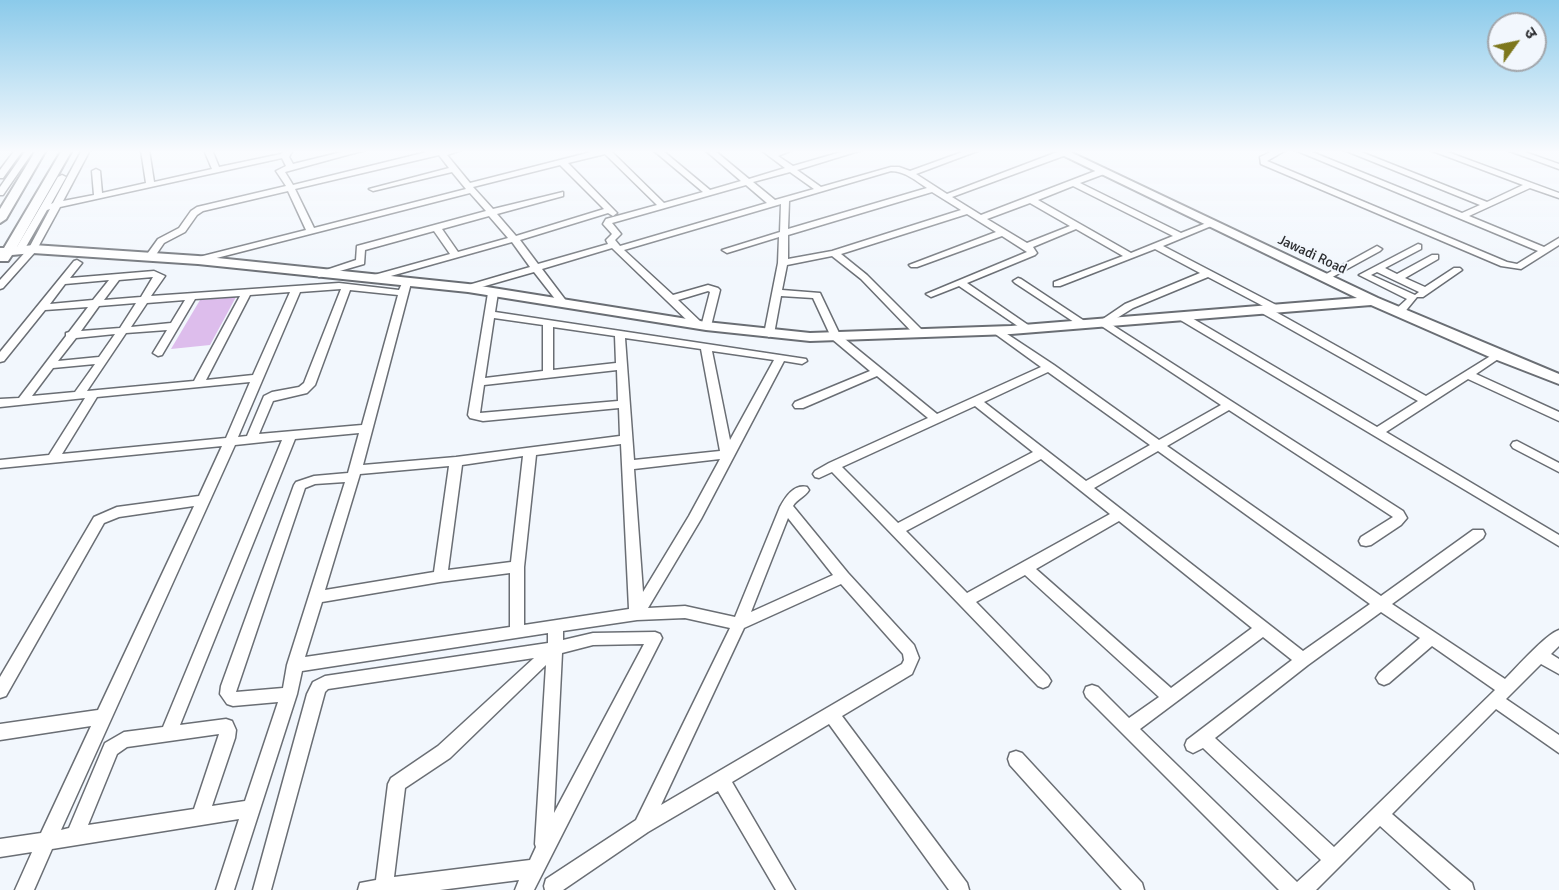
<!DOCTYPE html>
<html>
<head>
<meta charset="utf-8">
<style>
	body { margin:0 }
	#map { position:relative; width:1559px; height:890px; overflow:hidden; background:#f2f7fd; font-family:Signika,"Noto Sans Devanagari",sans-serif }
	canvas { display:block }
	.north { position:absolute; left:1487px; top:12px; width:60px; height:60px; box-sizing:border-box; background:#f2f7fd; border:2px solid #a2a6ab; border-radius:50%; rotate:57deg; font-size:16px; font-weight:700; line-height:24px; text-align:center; color:#2b2c2f }
	.north::after { content:''; display:block; margin:auto; width:21px; height:27px; background:#7d771c; clip-path:polygon(50% 0,100% 100%,50% 72%,0 100%) }
</style>
</head>
<body>
<div id="map">
<canvas width="1559" height="890"></canvas>
<div class="north">उ</div>
</div>
<script>
const context = document.querySelector('canvas').getContext('2d');
context.lineJoin = 'round';
function fillPath(path, color) { context.fillStyle = color; context.fill(path, 'evenodd'); }
function trace(path, color, width, dash) { context.strokeStyle = color; context.lineWidth = width; context.lineCap = dash ? 'butt' : 'round'; context.setLineDash(dash || []); context.stroke(path); }
function drawText(font, color, halo, rows, align = 'center') {
  context.font = font + ' Signika,sans-serif'; context.lineWidth = 4.5; context.setLineDash([]); context.textBaseline = 'middle'; context.strokeStyle = halo; context.fillStyle = color; for (const [text, x, y, turn = 0] of rows) {
    context.save(); context.translate(x, y); context.rotate((+turn || 0) * Math.PI / 180); context.textAlign = isNaN(turn) ? turn : align; if (halo) context.strokeText(text, 0, 0); context.fillText(text, 0, 0); context.restore();
  }
}
fillPath(new Path2D(`
	M236,297l-26,48 -39,4 29,-49z`), '#ddbdec');
const street = new Path2D(`
	M15,150h8l-20,28h-3v-8z
	M26,150h8l-31,45h-3v-8z
	M82,150h8l-27,51 31,-6 -2,-24 4,-2 4,2 2,22 44,-10 -5,-33h8l5,32 58,-13 -8,-19h8l7,17 62,-13 4,-4h8l-4,7 4,7 57,-14h15l-80,22 8,13 142,-35h26l-14,5 23,28 129,-33h15l-2,2 52,51 39,-11 -50,-42h9l48,40 31,-9 -36,-31h9l35,29 36,-11 -24,-18 12,2 19,-2 -14,6 15,10 55,-16h14l-65,20 24,17 70,-20h8l11,4 58,-21h12l-64,24 31,20 113,-43h6v4l-114,42 29,18 117,-45h6v4l-24,9 101,50 28,-11 7,2 -53,22 117,61v4h-6l152,85 71,-44 4,1 1,2 -1,2 -25,17 83,38v9l-91,-42 -82,53 173,103v11l-382,-228v-4h8l192,113 41,-26 -158,-89v-4l5,-1 -57,-30 -75,31 -24,15 294,188 4,7 -6,7 -30,20 -5,1 -5,-1 -2,-4 2,-4 32,-20 -164,-107 -62,36 214,150 92,-66h10l2,4 -2,4 -91,66 113,75c12,-12 40,-44 54,-49v16l-8,8 8,5v15l-18,-10 -35,35 53,36v18l-63,-44 -104,105 80,69 2,7h-23l-71,-64 -64,64h-37l-193,-193 -2,-5 2,-5 6,-2 6,2 31,31 30,-21 -134,-122 -49,27 72,74 3,5 -3,5 -5,2 -5,-2 -206,-214 -13,6 -4,-1 -2,-3 2,-3 14,-8 99,-45 -51,-42 -74,32h-8l-2,-3 2,-3 75,-31 -38,-32 -19,-41 -32,-2 -7,38 -5,3 -5,-3 14,-71 1,-26 -52,16 -5,-3 58,-18 1,-28 -157,46 49,45 35,-10 10,3 2,2 -9,36 -5,3 -5,-3h-8l-81,-78 -70,21 25,33 -5,3 -3,-1 -25,-32 -63,18h-6v-4l65,-19 -18,-25 -139,39h-6v-4l83,-23 -16,-23 -69,19 -1,14 -45,13 -5,-3 42,-14 1,-14 129,-35 -16,-18 -269,69h-6v-4l111,-28 -18,-39 -85,20 -6,4 -12,17 -21,11 -11,16h-6l-2,-2 13,-18 21,-11 12,-17 6,-4 89,-21 -10,-15 10,-5 -4,-8 -222,49 -24,44 -33,37 -3,1v-9l29,-32 21,-39 -3,1 -24,42h-6l-2,-2 43,-73 4,-2 4,2 -15,27 2,-1zM605,154l52,51 -51,14 -3,5 9,10 -6,6 2,4 -70,20 -18,-24 88,-27 5,3 4,-3 -49,-50zM439,155l10,13 -80,21 4,2 79,-19 14,17 -152,39 -19,-39zM560,165l44,44 -88,27 -19,-22 66,-18v-4l-70,17 -20,-22zM891,171c14,0 25,10 36,17l-139,41 1,-28zM790,172l24,17 -39,11 -22,-18zM746,185l21,18 -147,43 -5,-6 6,-6 -9,-11zM1073,186l100,50 -42,17 -93,-53zM932,192l29,18 -129,41 -44,8v-24zM1030,203l40,23 -43,17 -40,-24zM967,214l29,18 -87,33 2,2h6l85,-31 25,16 -101,42 5,3 28,-11 66,45 4,1 5,-3 -67,-46 68,-28 2,-2 -4,-6 43,-18 47,27 -69,26v4h6l95,-37 45,24 -75,31 -28,19 124,82 -62,35 -105,-75 -56,-37 -5,3 1,2 47,34 -104,47 -97,-79 -20,-42 -38,-3 5,-25 45,-9 29,23 53,55h8l1,-2 -1,-2 -55,-55 -26,-21zM489,216l19,22 -50,14 -16,-23zM708,291l2,1 -8,31 -24,-23zM1048,372l102,73 -64,36 -102,-79zM975,406l58,46 -135,71 -56,-56zM1158,451l212,153 -67,47 -209,-163zM1041,459l69,55 -143,79 -61,-62zM1119,521l133,107 -81,60 -135,-119zM1381,612l39,26 -41,35 -3,5 3,5 5,2 5,-2 43,-37 63,44 -161,157 -119,-109 93,-73zM1263,637l29,23 -105,80 -2,5 2,5 6,3 10,-5 118,112 -24,22 -157,-153z
	M1275,150h11l-19,11 240,101 10,2 21,-13 -243,-101h12l155,63 18,-8 -136,-55h12l131,52 36,-17 -93,-35h12l117,43v5l-29,-10 -61,28 75,31 15,-9v7l-38,24 -20,-3 -240,-102 -1,-7z
	M1507,150h12l40,14v5z
	M1418,244l3,1v4l-36,19 12,6 35,-19h6v4l-33,19 20,9 29,-19h6l2,2 -39,27h-6l-14,17h-8v-4l12,-11 -48,-24zM1377,272l42,20 -4,3 -44,-20z
	M1377,246l5,3 -2,2 -53,29h-6l-2,-2z
	M77,260l5,3 -12,15 84,-7 11,5 -14,20 188,-13 60,7 4,-9h6l2,2 -48,182 93,-8 164,-21 -1,-28 -136,13 -13,-3 -2,-3 20,-122 5,-3 5,3 -3,19 311,47 1,2 -5,3 -18,-3 -83,158 -53,89 37,-2 50,11 45,-110c6,-11 14,-23 27,-20l2,3c-4,7 -12,9 -16,16l55,67 66,72 5,13 -7,16 -70,42 125,167 2,7h-20l-120,-166 -97,58 63,108h-19l-58,-99 -70,41 -85,58h-18l-1,-4 2,-7 90,-59 94,-192 -45,-10 -48,2 -74,11v9l30,-7 62,-1 5,2 2,4 -128,252h-19l4,-10 -79,10h-82l2,-7 16,-3 12,-96 3,-6 47,-32 96,-88 -206,31 -3,3 -54,198h-18l54,-196 6,-12 12,-6 223,-33v-10l-246,38 -5,23 -63,196h-18l23,-71 -187,30 -18,41h-19l17,-38 -32,5v-18l41,-6 50,-107 -91,14v-16l98,-14 96,-204 -75,11 -15,6 -98,173 -6,2v-21l94,-160 23,-10 82,-11 23,-50 -222,22v-8l49,-5 36,-57 -85,9v-8l19,-1 47,-62v-3l3,-1 19,-25 -43,3 -41,51 -4,1v-10l74,-91zM153,277l-12,20 -37,3 15,-20zM109,280l-16,20 -43,4 15,-20zM341,289l-37,94 -5,4 -27,5 -8,4 -17,40 -9,1 62,-145zM350,290l48,5 -36,130 -103,9 14,-33 34,-8 8,-8zM290,292l-37,83 -47,5 44,-85zM240,296l-46,85 -107,10 39,-58 41,-3 -14,23 5,3 4,-1 33,-56zM185,300l-14,23 -40,4 16,-24zM136,303l-16,25 -39,3 18,-25zM494,318l49,7v46l-58,7zM553,327l62,9 1,27 -63,7zM115,334l-16,23 -41,4 18,-23zM625,338l76,11 19,102 -86,9zM712,351l62,9 -44,80zM95,364l-20,28 -43,4 21,-28zM617,370l1,31 -138,12 4,-28zM250,382l-24,56 -164,16 35,-57zM359,433l-11,40 -34,3 -18,6 -2,3 -73,201 -1,8 7,10 6,2 45,-4 -33,99 -33,5 23,-68 1,-8 -4,-9 -6,-2 -46,6 115,-286zM282,440l-119,287 -39,5 -19,11 -36,85 -8,2 174,-385zM621,444l8,165 -105,16v-58l12,-112zM523,456l-12,106 -63,8 14,-105zM720,459l-31,57 -46,76 -9,-123zM449,466l-15,106 -109,18 35,-116zM345,482l-58,183 -4,23 -47,4 69,-204 10,-4zM788,518l45,57 -82,37zM510,573v54l-205,30 17,-55 118,-20zM841,584l62,70 1,6 -2,4 -241,141 83,-177zM644,644l-90,169 8,-160 31,-8zM546,665l-11,179 1,3 -6,13 -136,17 11,-89 45,-30zM219,734l-25,75 -106,16 29,-71 10,-7z
	M1018,278l3,1 68,45 -5,3 -4,-1 -65,-43 -2,-2z
	M1517,441l42,22v9l-46,-24 -2,-3 2,-3z
	M1016,751l6,2 120,130 2,7h-22l-112,-125 -2,-6 2,-6z`);
const secondary = new Path2D(`
	M36,150h10l-40,69 -6,4v-14z
	M62,150h10l-55,97 16,-2 165,11 270,28 238,38 104,11 201,-7 346,-28 -305,-148h14l312,148 181,76v10l-67,-26 -121,-53 -360,29 -201,7 -104,-11 -238,-38 -270,-28 -165,-11 -21,2 -4,6h-8v-13h4z`);
trace(street, '#6a6e74', 3);
trace(secondary, '#6a6e74', 4);
fillPath(street, '#fff');
fillPath(secondary, '#fff');
const sky = context.createLinearGradient(0, 0, 0, 275);
sky.addColorStop(0, '#8bcaea');
sky.addColorStop(0.55, '#f9fbfe');
sky.addColorStop(1, '#f9fbfe00');
context.fillStyle = sky;
context.fillRect(0, 0, 1559, 275);
drawText('14px', '#2b2c2f', '#f2f7fd', [
	["Jawadi Road",1312,255,25]
]);
</script>
</body>
</html>
